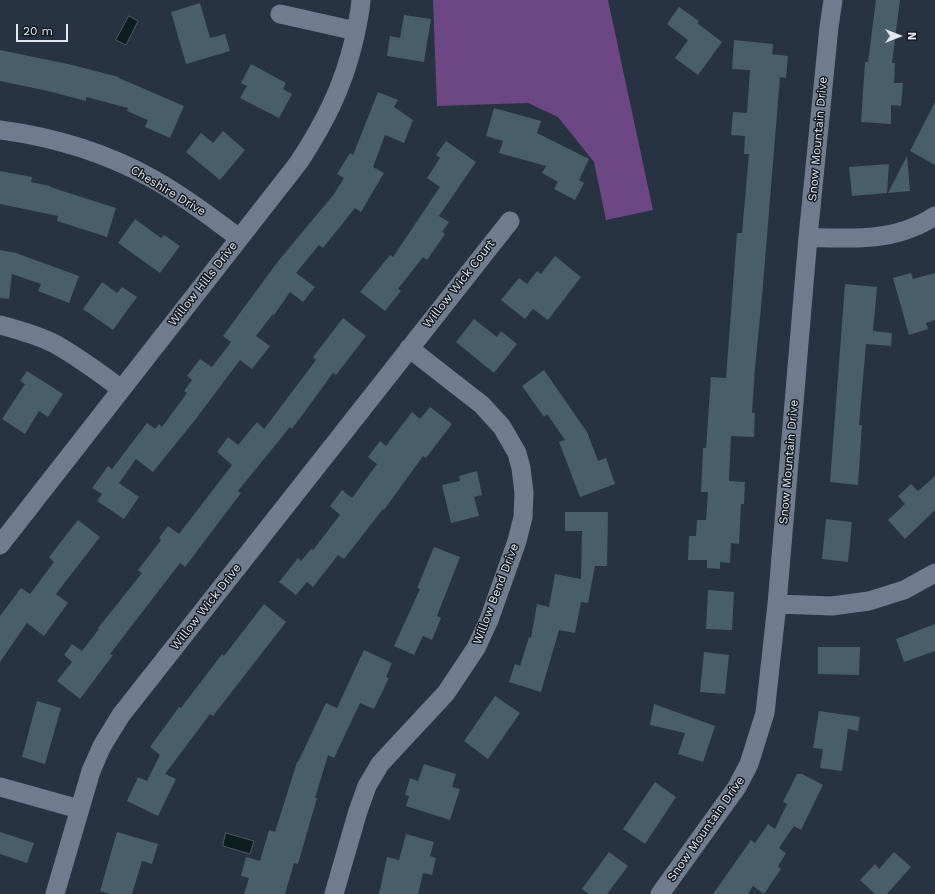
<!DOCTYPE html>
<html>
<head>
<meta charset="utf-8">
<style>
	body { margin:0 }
	#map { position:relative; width:935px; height:894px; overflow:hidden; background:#273242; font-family:"Work Sans",sans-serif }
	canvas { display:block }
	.north { position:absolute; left:879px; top:16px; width:40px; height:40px; -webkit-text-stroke:3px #151921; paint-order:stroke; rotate:90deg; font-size:11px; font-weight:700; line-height:16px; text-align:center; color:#e0e7f2 }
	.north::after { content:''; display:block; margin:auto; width:14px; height:18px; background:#e0e7f2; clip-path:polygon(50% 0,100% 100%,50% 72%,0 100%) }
	.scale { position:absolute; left:16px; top:24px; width:52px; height:18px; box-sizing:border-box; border:2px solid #e0e7f2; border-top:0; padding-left:5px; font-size:12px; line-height:14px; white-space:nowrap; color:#e0e7f2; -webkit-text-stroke:3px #151921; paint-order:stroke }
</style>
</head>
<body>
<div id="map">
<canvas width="935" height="894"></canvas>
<div class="north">N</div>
<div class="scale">20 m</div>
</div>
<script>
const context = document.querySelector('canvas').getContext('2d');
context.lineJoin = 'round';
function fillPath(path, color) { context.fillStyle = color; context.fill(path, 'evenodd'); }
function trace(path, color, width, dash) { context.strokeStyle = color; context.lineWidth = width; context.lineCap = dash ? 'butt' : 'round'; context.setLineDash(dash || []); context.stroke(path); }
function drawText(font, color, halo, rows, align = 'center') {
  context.font = font + ' "Work Sans",sans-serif'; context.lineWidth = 3; context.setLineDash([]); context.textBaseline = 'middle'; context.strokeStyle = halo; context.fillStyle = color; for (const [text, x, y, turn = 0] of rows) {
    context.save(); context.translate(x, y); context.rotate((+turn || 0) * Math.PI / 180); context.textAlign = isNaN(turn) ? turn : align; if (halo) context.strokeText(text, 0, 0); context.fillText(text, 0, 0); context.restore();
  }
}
fillPath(new Path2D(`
	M433,0h175l45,210 -47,10 -12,-58 -36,-45 -30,-14 -91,3z`), '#6d4784');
const water = new Path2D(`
	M129,16l9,5 -12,24 -10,-5z
	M226,833l28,8 -4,13 -27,-8z`);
fillPath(water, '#0c1d1f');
trace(water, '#4c5a5e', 1);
fillPath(new Path2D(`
	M876,0h24l-8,63h3l-1,20h9l-2,23 -10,-1v19l-30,-2 4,-60h3z
	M200,3l10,35 15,-4 5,17 -44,13 -15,-52z
	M679,7l20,14 -2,2 25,19 -24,33 -23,-17 13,-18 -21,-16z
	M404,15l27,4 -7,43 -37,-6 3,-20 10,2z
	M734,40l39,4 -1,10 16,2 -2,22 -6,-1 -18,220 -7,71 -3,45h3l-1,24 -23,-1 -2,45 16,1 -1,22h-3l-2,40 -8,-1 -1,20 -10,-1v7l-13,-1v-8h-19l1,-24h7l1,-16h9l2,-28h-7l2,-44h3l5,-71 15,1 11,-145h5l7,-79h-5l1,-18 -14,-1 2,-23 14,1 3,-43 -18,-1z
	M0,50l68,14 51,13v1l65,28 -14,32 -25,-11 3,-7 -21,-9 1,-3 -42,-11v4l-38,-10 -48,-10z
	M251,64l35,19 -3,6 9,5 -13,24 -39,-20 7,-12 -6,-3z
	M378,92l20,8 -4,7 19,13 -9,23 -19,-8 -12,32 11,6 -23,39 -6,-4 -32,40 -4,-3 -23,28 19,14 -12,15 -13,-10 -16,23 -1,-1 -17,22 14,10 -18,23 -12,-9 -45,60 -42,52 -17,-13 -17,24 20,14 -15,22 -27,-18 5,-7 -10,-6 16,-22 4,3 35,-46 8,6 4,-5 3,3 25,-34 -3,-2 8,-11 -5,-4 13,-17 12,8 19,-25 -8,-6 56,-76 55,-66 10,-16 -7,-4 13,-21 3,2z
	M935,102v63l-25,-14z
	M494,108l47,13 -4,12 52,26 -10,21 5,3 -9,17 -21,-11 4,-7 -16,-9 4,-7 -47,-13 4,-12 -17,-5z
	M223,131l22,19 -25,30 -34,-28 15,-19 12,10z
	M446,141l30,21 -37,54 10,6 -7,10 3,2 -18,26 -4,-3 -25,32 3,2 -16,20 -25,-19 30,-37 3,2 47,-70 -13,-9 13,-20 -4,-3z
	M907,156l3,35 -22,2z
	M889,164l-2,29 -35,3 -3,-29z
	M0,171l32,6 -1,5 19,4v1l66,21 -9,29 -50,-16 1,-5 -58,-12z
	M135,219l26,19 3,-3 16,11 -20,27 -42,-30z
	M0,250l16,3 63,23 -10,27 -31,-12 3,-7 -29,-10 -3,25 -9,-1z
	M555,256l26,21 -33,43 -15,-11 -8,10 -24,-19 18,-22 8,6 10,-13 4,3z
	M911,273l2,6 22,-6v47l-9,3 2,6 -19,6 -16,-57z
	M102,282l15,11 5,-6 15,10 -24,33 -30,-21z
	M845,284l32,3 -4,44 19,2 -1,13 -25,-2 -7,81h3l-4,60 -28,-3z
	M343,318l23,18 -30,39 -3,-2 -41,56 -2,-2 -52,64 3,2 -56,74 -5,-4 -70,91 3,1 -33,44 -23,-18 15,-19 -8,-7 8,-11 10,7 17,-22 -1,-1 44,-55 -4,-3 23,-30 -2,-2 9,-12 11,8 53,-69 -15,-13 11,-15 10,8 19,-23 7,7 52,-69 -3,-3z
	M474,319l23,18 4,-6 16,13 -23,29 -38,-31z
	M544,370l43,62 11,29 8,-3 9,26 -35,13 -21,-55 6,-2 -18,-26 -3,3 -22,-31z
	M27,371l36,23 -15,23 -9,-6 -14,23 -23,-15 23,-35 -5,-3z
	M430,407l22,17 -26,34 -3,-2 -39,54 -1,-1 -39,50 -6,-4 -25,32 -6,-5 -11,13 -17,-13 19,-24 3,3 10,-12 2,1 27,-35 -10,-9 12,-16 10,8 25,-34 -9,-7 12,-16 6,5 26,-34 8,7z
	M477,471l5,24 -8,2 5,19 -28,7 -9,-38 18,-4 -1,-5z
	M935,476v34l-30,29 -17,-19 17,-16 -7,-8 13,-12 7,7z
	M565,512h43l-1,54h-12l-7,37 -7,-1 -6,31 -16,-3 -18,62 -32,-10 6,-18 5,2 9,-29 2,1 6,-34 12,3 6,-33 26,5 1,-48h-17z
	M826,519l26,3 -4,40 -26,-3z
	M78,520l22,17 -44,57 12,9 -24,33 -17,-13 -27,39v-46l21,-28 9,6 24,-32 -5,-5z
	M434,547l26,10 -23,59 4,2 -9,22 -9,-4 -9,19 -20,-9 26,-57 -3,-1z
	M708,590l26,2 -2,38 -26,-1z
	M264,604l22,18 -73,94 -3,-2 -45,60 11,5 -18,37 -31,-15 11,-24 9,4 13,-26 -10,-8 29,-40 2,1 41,-54 2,2z
	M935,624v27l-31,11 -8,-23z
	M818,647h42l-1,28 -41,-1z
	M364,650l28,13 -6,14 3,1 -15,31 -14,-6 -26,55 -6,-3 -13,43h2l-19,66 -4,-1 -9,31h-41l5,-16 -8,-2 5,-19 14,4 9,-31 6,2 22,-70h1l28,-59 11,5z
	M704,652l25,3 -4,39 -25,-2z
	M495,696l25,17 -32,46 -24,-18z
	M37,701l24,7 -16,56 -23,-7z
	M654,704l61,22 -12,36 -25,-8 7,-21 -35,-8z
	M819,711l41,6 -2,14 -10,-2 -6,42 -22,-3 3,-19 -10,-1z
	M424,764l32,10 -4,13 8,2 -10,31 -44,-14 3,-10 -4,-1 5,-17 8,3z
	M797,774h5l21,11 -22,45 -7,-4 -15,22 7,5 -8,13 3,3 -17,25 -11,-8 -5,8h-35l38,-54 4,3 13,-19 7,5 12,-25 -4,-2z
	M655,782l21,15 -31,47 -22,-15z
	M0,832l34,11 -7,20 -27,-9z
	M117,832l41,12 -6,20 -10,-3 -10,33h-22l-10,-3z
	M406,834l28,8 -4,14 6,2 -4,17 -9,-2 -5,21h-39l8,-37 12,3z
	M609,852l19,14 -21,28h-18l-7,-5z
	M894,852l17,15 -24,27h-12l-15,-14 15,-16 4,5z`), '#485e6a');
trace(new Path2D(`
	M280,14l76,17
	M0,130c53,7 106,23 153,49 30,17 58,38 86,59
	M808,237c44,2 88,5 127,-21
	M0,325c19,5 37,10 55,19 23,13 45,29 66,45
	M0,545l299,-383c26,-40 44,-75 55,-122 3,-13 6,-27 7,-40
	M777,604l55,2 37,-5 35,-11 31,-17
	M0,787l79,22
	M55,894l36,-123 11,-25 19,-31 389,-494
	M334,894l24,-83 9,-25 13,-22 66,-71 30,-45 13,-28 28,-79 6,-24 1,-24 -3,-25 -4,-15 -15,-26 -20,-22 -73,-57
	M660,894l77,-107 12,-23 16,-51 12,-109 31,-367 21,-210 4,-27`), '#6f7c8f', 19);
drawText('12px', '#e0e7f2', '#151921', [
	["Snow Mountain Drive",818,139,-85],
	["Cheshire Drive",168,191,31],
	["Willow Hills Drive",203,284,-52],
	["Willow Wick Court",459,284,-52],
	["Snow Mountain Drive",789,462,-85],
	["Willow Bend Drive",496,594,-69],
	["Willow Wick Drive",206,607,-52],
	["Snow Mountain Drive",706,829,-55]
]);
</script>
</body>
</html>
